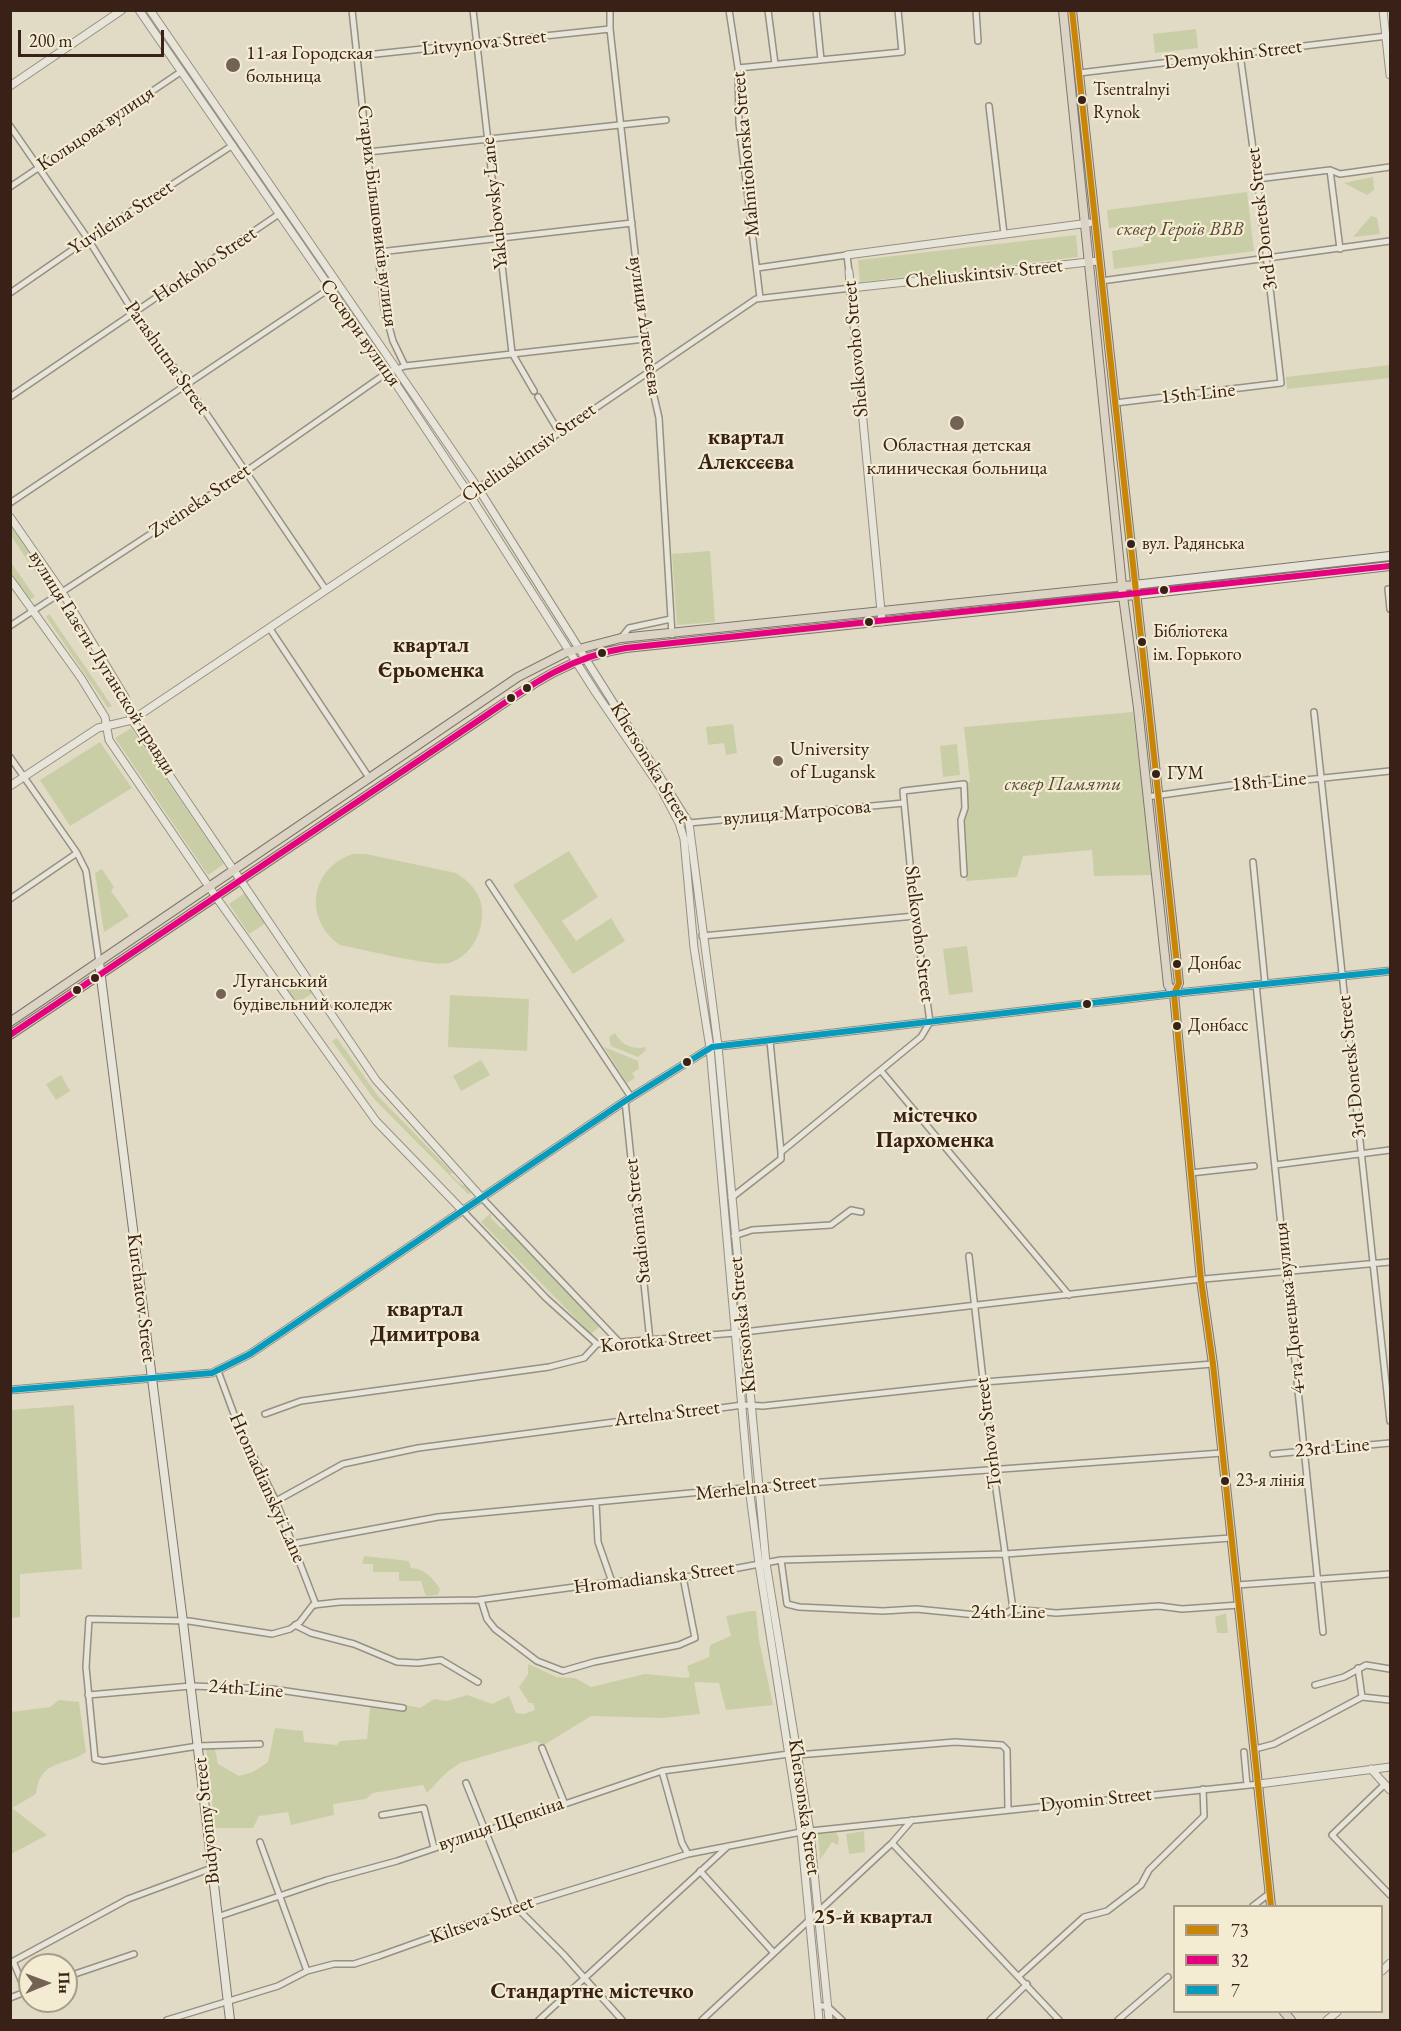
<!DOCTYPE html>
<html>
<head>
<meta charset="utf-8">
<style>
	body { margin:0 }
	#map { position:relative; width:1401px; height:2031px; overflow:hidden; background:#e1dbc5; font-family:"EB Garamond",serif }
	canvas { display:block }
	.frame { position:absolute; inset:0; border:12px solid #392118; pointer-events:none }
	.legend { position:absolute; left:1173px; top:1905px; width:210px; height:108px; box-sizing:border-box; background:#f3ecd2; border:2px solid #a99b88; margin:0; padding:8px 10px; list-style:none; font-size:18px; color:#392118 }
	.legend li { display:flex; align-items:center; gap:12px; height:30px }
	.legend b { width:30px; border:2px solid #a99b88 }
	.north { position:absolute; left:18px; top:1953px; width:60px; height:60px; box-sizing:border-box; background:#f3ecd2; border:2px solid #a99b88; border-radius:50%; rotate:89deg; font-size:16px; font-weight:700; line-height:24px; text-align:center; color:#392118 }
	.north::after { content:''; display:block; margin:auto; width:21px; height:27px; background:#746255; clip-path:polygon(50% 0,100% 100%,50% 72%,0 100%) }
	.scale { position:absolute; left:18px; top:30px; width:146px; height:27px; box-sizing:border-box; border:3px solid #392118; border-top:0; padding-left:8px; font-size:18px; line-height:21px; white-space:nowrap; color:#392118; -webkit-text-stroke:4px #f3ecd2; paint-order:stroke }
</style>
</head>
<body>
<div id="map">
<canvas width="1401" height="2031"></canvas>
<div class="frame"></div>
<ul class="legend">
<li><b style="height:8px;background:#c88506"></b>73</li>
<li><b style="height:8px;background:#e5007d"></b>32</li>
<li><b style="height:8px;background:#069bbc"></b>7</li>
</ul>
<div class="north">Пн</div>
<div class="scale">200 m</div>
</div>
<script>
const context = document.querySelector('canvas').getContext('2d');
context.lineJoin = 'round';
function fillPath(path, color) { context.fillStyle = color; context.fill(path, 'evenodd'); }
function trace(path, color, width, dash) { context.strokeStyle = color; context.lineWidth = width; context.lineCap = dash ? 'butt' : 'round'; context.setLineDash(dash || []); context.stroke(path); }
function drawText(font, color, halo, rows, align = 'center') {
  context.font = font + ' "EB Garamond",serif'; context.lineWidth = 4.5; context.setLineDash([]); context.textBaseline = 'middle'; context.strokeStyle = halo; context.fillStyle = color; for (const [text, x, y, turn = 0] of rows) {
    context.save(); context.translate(x, y); context.rotate((+turn || 0) * Math.PI / 180); context.textAlign = isNaN(turn) ? turn : align; if (halo) context.strokeText(text, 0, 0); context.fillText(text, 0, 0); context.restore();
  }
}
fillPath(new Path2D(`
	M1196,29l2,19 -43,5 -2,-19z
	M1373,177l1,13 -7,5 -23,-12z
	M1247,192l7,59 -140,18 -2,-18 32,-5 -3,-21 -32,3 -2,-18z
	M1371,216l6,2 3,16 -27,3z
	M1076,235l2,22 -218,25 -2,-22z
	M1390,365v13l-103,11 -1,-12z
	M10,525l42,59 -6,4 -35,-52z
	M710,551l5,71 -38,3 -5,-71z
	M10,561l25,36 -6,3 -18,-28z
	M49,614l63,92 -4,2 -62,-91z
	M1133,712l20,163 -59,1 -2,-26 -69,6 -6,21 -51,4 -4,-62 3,-35 5,-2 -6,-55z
	M733,724l4,29 -11,2 -2,-12 -16,2 -2,-18z
	M131,728l93,136 -16,11 -93,-137z
	M100,742l32,46 -62,38 -30,-46z
	M957,744l3,31 -17,2 -3,-31z
	M569,851l29,46 -36,24 14,20 35,-23 14,23 -52,33 -60,-89z
	M353,854h13l90,19c16,10 28,24 26,44 -1,20 -13,40 -33,46 -16,4 -88,-14 -109,-18 -37,-26 -30,-77 13,-91z
	M102,869l12,18 -3,4 18,25 -25,16 -9,-59z
	M246,892l20,31 -17,11 -20,-30z
	M967,946l6,46 -24,3 -6,-46z
	M303,976l11,16 -18,12 -11,-15z
	M450,995l79,4 -2,52 -79,-4z
	M615,1033c7,12 17,17 30,14l1,3 -8,7 -27,-11 -2,-9z
	M337,1038l41,58 75,77 -3,1 12,11h5l6,7 -5,2 -94,-95 -42,-58z
	M604,1047l34,14 1,8 -7,4 3,5 -8,5z
	M481,1060l9,15 -29,16 -8,-15z
	M61,1075l9,16 -14,9 -10,-16z
	M491,1213v5l11,11h5l93,97 -9,8 -110,-112z
	M74,1405l8,164 -62,5v43l-9,1v-208z
	M364,1556l45,5 2,7c14,1 21,9 29,21l-2,6 -12,1 -5,-15h-22v-9h-26v-8h-11z
	M751,1611h5l3,29 14,65 -47,5 -7,-27 -25,-1 6,32 -38,4 -71,-2 -47,29 -8,-4 -76,22 -14,10 -19,20 -4,-8 -50,8 -7,6 -33,5 1,11 -43,10 -3,-13 -29,4 -6,12h-38l-9,-79h9l3,15 21,12 14,-4 15,-10 7,-34 28,3 1,11 33,3 3,-4 27,-2 3,-32 34,5 2,-7 14,3 14,-9 13,2 20,-6 25,9 17,-8 7,17 8,1 11,-4 -2,-7h-4l-10,-16 9,-13v-10l29,13 18,1 16,9 54,-13 42,4 3,-2 -3,-10 22,-9 1,-12 21,-9 -5,-20z
	M1226,1613l2,20h-11l-2,-16z
	M59,1700l20,2 7,50c-24,16 -46,7 -50,42l-24,14 35,27 -36,19v-142l39,-5z
	M864,1831l1,21 -16,2 -3,-20z
	M836,1833l3,5 -1,7 -6,-3 -12,18 -2,-26z`), '#cacea7');
const minor = new Path2D(`
	M473,10l39,343 22,38
	M610,10v19l38,341 11,48 13,217
	M729,10l9,58 1,55 21,175
	M768,10l7,54
	M816,10l5,50
	M976,10l2,31
	M357,56l253,-27
	M738,68l164,-16 -4,-42
	M1079,73l308,-37
	M989,106l15,128
	M10,126l78,113 46,74 53,72 139,205
	M368,152l298,-32
	M1330,170l10,79
	M1257,179l73,-9 10,4 50,-7
	M10,187l172,-116
	M379,252l253,-29
	M757,268l90,-13 2,17
	M1101,281l289,-40
	M10,293l78,-54 145,-94
	M405,366l240,-27
	M10,397l269,-183
	M538,397l21,35
	M1115,403l166,-20 -23,-198 -18,-131
	M478,488l278,-189 95,-11
	M10,503l319,-214
	M1388,589l2,20
	M10,626l235,-154 143,-100 17,-6 -12,-25 -9,-33 -32,-298
	M270,629l100,150
	M621,638l8,-10 42,-9
	M1314,712l76,709
	M10,757l67,96 9,18 13,91
	M1147,797l127,-18 12,3 104,-11
	M689,823l215,-20
	M1253,862l12,121
	M489,883l142,214
	M10,899l67,-46
	M702,936l213,-20
	M1256,984l67,648
	M770,1041l11,111
	M882,1072l187,223
	M625,1101l25,240
	M1275,1165l115,-15
	M1190,1173l64,-7
	M482,1198l137,144
	M731,1198l50,-39v-7l140,-115 9,-15 -15,-106 -12,-125 61,-7 1,24 -4,12 3,54
	M463,1211l83,87 51,46
	M734,1236l18,-6 79,-5 20,-15 10,2
	M969,1256l24,212 20,141
	M218,1371l20,54 38,76 40,104
	M265,1414l36,-13 248,-34 35,-9 13,-14 138,-11 458,-53 197,-18
	M1273,1454l117,-11
	M276,1501l67,-37 75,-16 325,-43 20,1 221,-24 229,-18
	M596,1503l2,39 14,40
	M292,1544l146,-27 316,-30 468,-34
	M781,1560l6,44 12,3 84,4 33,-2 71,7 18,-2 8,-5 43,4 103,-7 23,3 57,-4
	M1237,1585l153,-11
	M481,1600l6,19 8,10 42,32 26,10 31,-9 85,-17 16,-7 -12,-61
	M295,1625l16,8 43,11 43,18 21,1 23,-3 37,22
	M1358,1668l4,29
	M1315,1685l29,-8 22,-12 24,4
	M88,1695l103,-9 81,3 131,19
	M1362,1697l28,3
	M260,1744l-62,2 -95,15 -8,-2 -9,-92 3,-48 100,2 83,13 18,-5 10,-7 13,-17 27,-3 138,-2 134,-18 83,-6 86,-16 224,-6 226,-16
	M542,1748l22,54
	M1255,1749l19,-5 88,-47
	M1244,1752l3,33
	M797,1755l158,-13 47,3 5,5 1,59
	M662,1771l20,72 6,11
	M466,1783l50,124 47,47 59,66
	M1385,1784l-53,51 58,60
	M382,1815l42,-7 10,40
	M260,1842l47,129
	M892,1843l167,177
	M700,1871l74,82
	M1253,1906l17,-13
	M217,1917l110,-37 70,-19 265,-90 127,-17
	M13,1961l13,31
	M10,1963l118,-64 84,-31
	M1019,1976l65,-59 23,-6 34,-26 8,-15 55,-54 -1,-27
	M66,1977l68,-23
	M10,1998l20,-8
	M817,2005l11,2 14,13
	M167,2020l111,-34 29,-15 27,-7h20l25,-8 137,-49 172,-53 113,-22 458,-48
	M539,2020l188,-173
	M702,2020l190,-177 20,-23
	M990,2020l37,-36
	M1118,2020l50,-43`);
const tertiary = new Path2D(`
	M139,10l249,362 81,122 127,199 64,94 19,36 5,16 10,109 16,100 39,439 10,77 42,268 18,188
	M150,10l328,478 211,335 29,223 48,517 44,269 19,188
	M1383,10l7,65
	M10,86l112,-76
	M847,255l242,-32
	M849,272l33,350
	M851,288l247,-27
	M10,517l52,75 63,105 7,23 244,360 106,118
	M10,579l71,99 24,39 4,23 107,157 160,224 87,90
	M10,786l88,-58 34,-8 346,-232
	M10,1390l202,-17 38,-19 375,-253 87,-54 475,-55 203,-21
	M1371,1769l19,21
	M1259,1784l131,-17
	M1382,1971l8,-8
	M1327,2020l10,-8`);
const secondary = new Path2D(`
	M1134,585l256,-29
	M1135,595l255,-29
	M99,962l84,660 47,398`);
const primary = new Path2D(`
	M1063,10l60,586 15,112 30,277 6,9
	M1072,10l107,973 -5,11 27,286 12,84 58,542
	M10,1022l508,-345 49,-25 54,-14 513,-53
	M10,1035l478,-321c44,-30 84,-58 138,-66l509,-53
	M1284,2012l7,8`);
trace(minor, '#979082', 8);
trace(tertiary, '#979082', 9);
trace(secondary, '#7f776c', 10);
trace(primary, '#7f776c', 10);
trace(minor, '#e7e4d9', 5);
trace(tertiary, '#e7e4d9', 7);
trace(secondary, '#e7e4d9', 8);
trace(primary, '#dbd4c4', 8);
trace(new Path2D(`
	M1072,10l107,973 -5,11 27,286 12,84 58,542`), '#c88506', 6);
trace(new Path2D(`
	M10,1035l478,-321c44,-30 84,-58 138,-66l764,-82`), '#e5007d', 6);
trace(new Path2D(`
	M10,1390l202,-17 38,-19 375,-253 87,-54 475,-55 203,-21`), '#069bbc', 6);
for (const [x, y, r, color] of [
	[233,65,8,"#746255"],
	[1082,100,5,"#392118"],
	[957,423,8,"#746255"],
	[1131,544,5,"#392118"],
	[1164,590,5,"#392118"],
	[869,622,5,"#392118"],
	[1142,642,5,"#392118"],
	[602,653,5,"#392118"],
	[527,688,5,"#392118"],
	[511,698,5,"#392118"],
	[778,761,6,"#746255"],
	[1156,774,5,"#392118"],
	[1177,964,5,"#392118"],
	[95,978,5,"#392118"],
	[77,990,5,"#392118"],
	[221,994,6,"#746255"],
	[1087,1004,5,"#392118"],
	[1177,1026,5,"#392118"],
	[687,1062,5,"#392118"],
	[1225,1481,5,"#392118"]
]) { const dot = new Path2D(); dot.arc(x, y, r, 0, 2 * Math.PI); context.fillStyle = color; context.fill(dot); trace(dot, '#f3ecd2', 2); }
drawText('18px', '#392118', '#f3ecd2', [
	["Tsentralnyi",1093,90],
	["Rynok",1093,113],
	["вул. Радянська",1142,544],
	["Бібліотека",1153,632],
	["ім. Горького",1153,655],
	["ГУМ",1167,774],
	["Донбас",1188,964],
	["Донбасс",1188,1026],
	["23-я лінія",1236,1481]
], 'left');
drawText('20px', '#392118', '#f3ecd2', [
	["Litvynova Street",484,43,-6],
	["Demyokhin Street",1233,55,-7],
	["Кольцова вулиця",96,129,-34],
	["Mahnitohorska Street",746,154,-95],
	["Yakubovsky Lane",495,203,-96],
	["Старих Більшовиків вулиця",377,216,83],
	["Yuvileina Street",121,218,-33],
	["3rd Donetsk Street",1262,219,-97],
	["Horkoho Street",205,265,-34],
	["Cheliuskintsiv Street",984,274,-6],
	["вулиця Алексєєва",645,326,82],
	["Сосюри вулиця",360,333,55],
	["Shelkovoho Street",856,349,-95],
	["Parashutna Street",167,358,55],
	["15th Line",1198,394,-6],
	["Cheliuskintsiv Street",529,453,-35],
	["Zveineka Street",200,501,-34],
	["вулиця Газєти Луганской правди",102,663,58],
	["Khersonska Street",650,763,59],
	["18th Line",1269,782,-5],
	["вулиця Матросова",797,813,-5],
	["Shelkovoho Street",919,934,83],
	["3rd Donetsk Street",1352,1067,-96],
	["Stadionna Street",638,1221,-96],
	["Kurchatov Street",141,1298,83],
	["4-та Донецька вулиця",1290,1308,-96],
	["Khersonska Street",743,1325,-96],
	["Korotka Street",656,1341,-6],
	["Artelna Street",667,1414,-7],
	["Torhova Street",989,1433,-97],
	["23rd Line",1332,1448,-5],
	["Hromadianskyi Lane",267,1488,66],
	["Merhelna Street",756,1488,-6],
	["Hromadianska Street",654,1578,-7],
	["24th Line",1008,1613],
	["24th Line",246,1689,4],
	["Dyomin Street",1096,1800,-6],
	["Khersonska Street",804,1807,82],
	["Budyonny Street",207,1821,-96],
	["вулиця Щепкіна",501,1824,-19],
	["Kiltseva Street",482,1920,-20]
]);
drawText('20px', '#392118', '#f3ecd2', [
	["11-ая Городская",246,54],
	["больница",246,77],
	["Областная детская",957,446,"center"],
	["клиническая больница",957,469,"center"],
	["University",790,750],
	["of Lugansk",790,773],
	["Луганський",233,982],
	["будівельний коледж",233,1005]
], 'left');
drawText('italic 20px', '#594a36', '#f3ecd2', [
	["сквер Героїв ВВВ",1180,230],
	["сквер Памяти",1063,785]
]);
drawText('bold 21px', '#392118', '#f3ecd2', [
	["25-й квартал",873,1917]
]);
drawText('bold 22px', '#392118', '#f3ecd2', [
	["квартал",746,438],
	["Алексєєва",746,463],
	["квартал",431,646],
	["Єрьоменка",431,671],
	["містечко",935,1116],
	["Пархоменка",935,1141],
	["квартал",425,1310],
	["Димитрова",425,1335],
	["Стандартне містечко",592,1992]
]);
</script>
</body>
</html>
